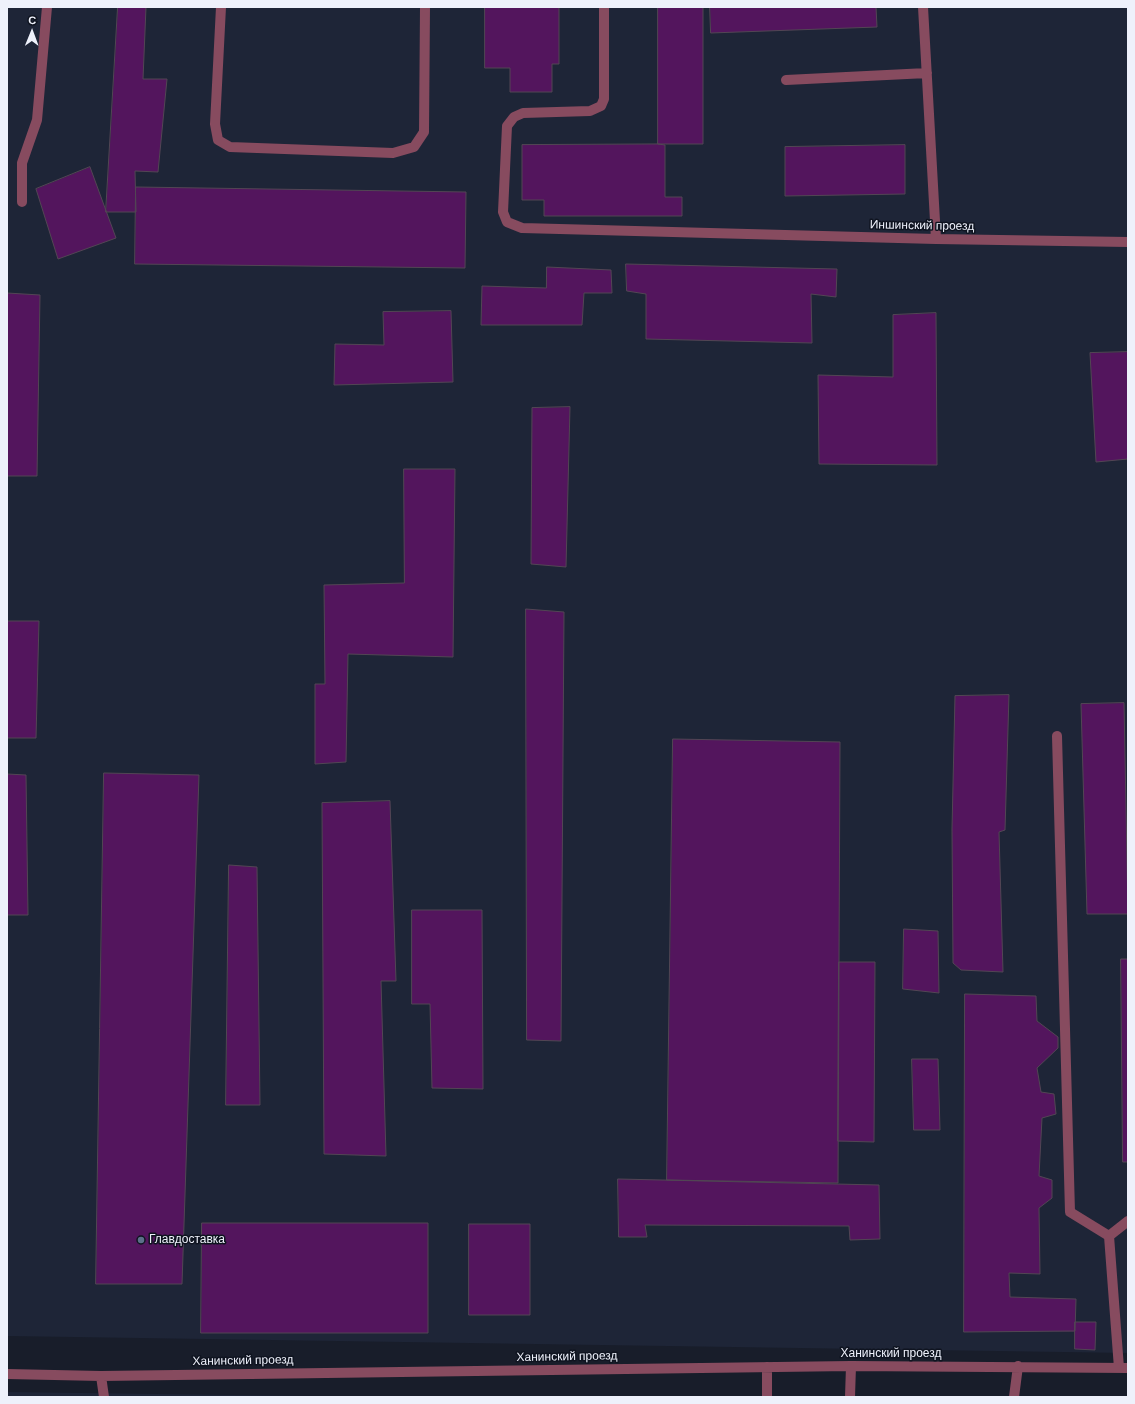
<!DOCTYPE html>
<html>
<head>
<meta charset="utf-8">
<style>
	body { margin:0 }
	#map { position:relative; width:1135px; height:1404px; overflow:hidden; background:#181d2a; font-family:"DM Sans",sans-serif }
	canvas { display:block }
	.frame { position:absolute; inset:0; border:8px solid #eef1fb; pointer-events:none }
	.north { position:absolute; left:12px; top:12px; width:40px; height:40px; -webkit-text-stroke:3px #0f1420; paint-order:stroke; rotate:1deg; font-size:11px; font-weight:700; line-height:16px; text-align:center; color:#eef1fb }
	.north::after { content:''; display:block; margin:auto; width:14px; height:18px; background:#eef1fb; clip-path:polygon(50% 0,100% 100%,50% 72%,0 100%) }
</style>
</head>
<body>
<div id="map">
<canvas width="1135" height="1404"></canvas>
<div class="frame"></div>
<div class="north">С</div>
</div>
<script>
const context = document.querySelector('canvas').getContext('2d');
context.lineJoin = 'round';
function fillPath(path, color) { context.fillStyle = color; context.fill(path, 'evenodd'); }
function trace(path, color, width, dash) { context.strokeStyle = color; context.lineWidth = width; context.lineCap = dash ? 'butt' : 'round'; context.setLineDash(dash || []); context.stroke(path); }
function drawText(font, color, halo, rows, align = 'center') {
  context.font = font + ' "DM Sans",sans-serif'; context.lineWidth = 3; context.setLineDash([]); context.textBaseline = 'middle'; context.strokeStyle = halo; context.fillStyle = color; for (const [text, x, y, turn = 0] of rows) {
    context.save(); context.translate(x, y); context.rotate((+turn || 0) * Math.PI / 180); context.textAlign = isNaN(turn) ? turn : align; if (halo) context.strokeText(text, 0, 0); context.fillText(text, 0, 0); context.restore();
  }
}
fillPath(new Path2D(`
	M7,7h1121v1346l-1121,-17z
	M7,1392l379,5h-379z`), '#1e2537');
const building = new Path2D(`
	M118,7h28l-3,72h24l-9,93 -23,-1 1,41h-30z
	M485,7h74v57h-7v28h-42v-24h-25z
	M658,7h45v137h-45z
	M710,7h166l1,20 -166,6z
	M658,144l7,1v52h17v19h-138v-16h-22v-55z
	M905,145v49l-120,2v-49z
	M90,167l26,71 -58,21 -22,-70z
	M136,187l330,5 -1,76 -330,-4z
	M626,264l211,5 -1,28 -25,-3 1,49 -166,-4v-45l-19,-3z
	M547,267l64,3 1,23h-28l-2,32h-101l1,-39 64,2z
	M7,293l33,2 -3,181h-30z
	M451,311l2,71 -119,3 1,-41 49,1 -1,-33z
	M936,313l1,152 -118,-1 -1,-89 75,2v-62z
	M1128,352v107l-32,3 -6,-109z
	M570,407l-4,160 -35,-3 1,-156z
	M404,469h51l-2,188 -105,-3 -2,108 -31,2v-80h10l-1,-99 80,-2z
	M526,609l38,3 -3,429 -34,-1z
	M7,621h32l-3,117h-29z
	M1009,695l-4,135 -6,2 4,140 -42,-2 -8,-7 -1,-134 3,-133z
	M1124,703l4,211h-41l-6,-210z
	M673,739l167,3 -2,441 -171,-3z
	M104,773l95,2 -17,509h-86z
	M7,774l19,1 2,140h-21z
	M390,801l6,180h-15l5,175 -62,-2 -2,-351z
	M229,865l28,2 3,238h-34z
	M412,910h70l1,179 -51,-1 -2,-84h-18z
	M904,929l34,2 1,62 -36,-4z
	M1121,959h7v203h-5z
	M839,962h36l-1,180 -36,-1z
	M965,994l71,2 1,25 21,16v11l-21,20 4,24 13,2 2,20 -14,4 -3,58 13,4v18l-13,10 1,66 -31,-1 1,24 66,2 -1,32 -111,1z
	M912,1059h26l2,71h-26z
	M618,1179l261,6 1,54 -30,1 -1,-14 -204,-1 2,12h-28z
	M202,1223h226v110h-227z
	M469,1224h61v91h-61z
	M1075,1322h21l-1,28 -20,-1z`);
fillPath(building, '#53155d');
trace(building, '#524654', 1);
trace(new Path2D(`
	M221,7l-6,117 3,16 12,7 163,6 21,-6 10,-15 1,-125
	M604,7v92l-3,7 -11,5 -67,2 -9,4 -7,9 -4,86 4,10 15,6 414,11 192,3
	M923,7l13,232
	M786,80l141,-7
	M22,202v-39l15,-43 10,-113
	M1057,736l13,476 39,24 10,132
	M1109,1236l19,-15
	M767,1367v30
	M7,1374l94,2 750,-10 277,2
	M101,1376l3,21
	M850,1397l1,-31
	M1014,1397l4,-31`), '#874b5f', 10);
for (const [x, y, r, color] of [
	[141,1240,4,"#5c6f8a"]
]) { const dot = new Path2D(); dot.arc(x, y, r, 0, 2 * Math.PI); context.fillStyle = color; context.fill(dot); trace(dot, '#0f1420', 1.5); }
drawText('12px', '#eef1fb', '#0f1420', [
	["Иншинский проезд",922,226,1],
	["Ханинский проезд",891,1354],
	["Ханинский проезд",567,1357,-1],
	["Ханинский проезд",243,1361,-1]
]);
drawText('12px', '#eef1fb', '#0f1420', [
	["Главдоставка",149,1240]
], 'left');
</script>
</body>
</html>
